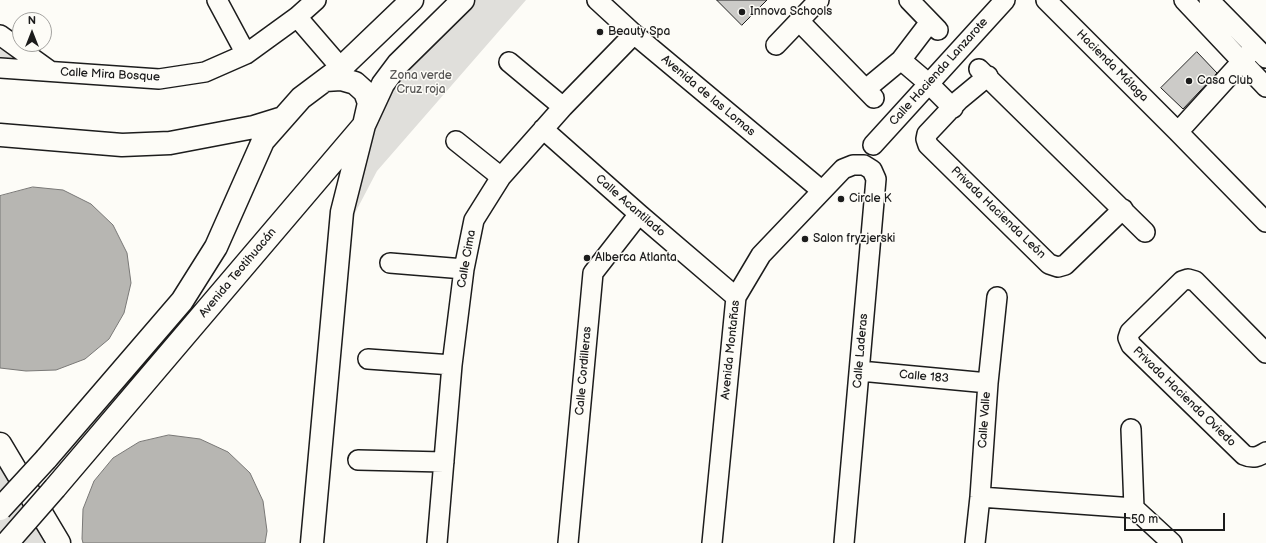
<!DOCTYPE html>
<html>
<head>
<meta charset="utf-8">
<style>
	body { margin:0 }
	#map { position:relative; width:1266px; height:543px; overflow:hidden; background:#fdfcf7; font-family:"Balsamiq Sans",sans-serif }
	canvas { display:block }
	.north { position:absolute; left:12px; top:12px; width:40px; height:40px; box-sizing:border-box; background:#fdfcf7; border:1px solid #a3a29f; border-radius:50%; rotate:0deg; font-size:11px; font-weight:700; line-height:16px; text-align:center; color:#1c1c1c }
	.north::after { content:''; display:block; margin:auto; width:14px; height:18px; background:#1c1c1c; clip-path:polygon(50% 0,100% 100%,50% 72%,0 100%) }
	.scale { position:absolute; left:1124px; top:513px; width:101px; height:18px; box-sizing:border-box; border:2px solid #1c1c1c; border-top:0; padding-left:5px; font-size:12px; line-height:14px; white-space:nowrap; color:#1c1c1c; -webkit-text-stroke:3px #fdfcf7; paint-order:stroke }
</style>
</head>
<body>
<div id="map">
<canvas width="1266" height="543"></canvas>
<div class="north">N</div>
<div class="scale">50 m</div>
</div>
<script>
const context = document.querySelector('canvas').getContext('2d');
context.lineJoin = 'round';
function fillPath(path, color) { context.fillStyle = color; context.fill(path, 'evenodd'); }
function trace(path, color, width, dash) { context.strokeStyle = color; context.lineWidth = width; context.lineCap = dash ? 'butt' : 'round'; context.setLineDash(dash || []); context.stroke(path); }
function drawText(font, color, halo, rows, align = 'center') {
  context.font = font + ' "Balsamiq Sans",sans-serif'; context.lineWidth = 3; context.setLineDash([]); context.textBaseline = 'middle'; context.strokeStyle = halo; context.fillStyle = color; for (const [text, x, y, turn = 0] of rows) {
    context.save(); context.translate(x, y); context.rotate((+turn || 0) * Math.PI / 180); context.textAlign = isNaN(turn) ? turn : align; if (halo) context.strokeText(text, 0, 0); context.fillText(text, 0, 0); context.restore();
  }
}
fillPath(new Path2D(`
	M471,0h55l-149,171 -22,42 -5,20 -2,-46 43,-100z
	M0,40l30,23 -30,1z
	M0,448l47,95h-43l-4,-6z`), '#e0dfdb');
const water = new Path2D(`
	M33,187l30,3 28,14 22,21 14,28 4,30 -7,30 -15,26 -24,20 -29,11 -30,1 -26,-3v-172z
	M169,435l31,4 28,13 22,21 13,28 4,30 -2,12h-182l-1,-4 1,-30 11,-28 19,-23 26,-16z`);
fillPath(water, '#b7b6b2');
trace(water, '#797876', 1);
const building = new Path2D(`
	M717,0h50l-25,25z
	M1197,52l20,21 -34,36 -22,-21z`);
fillPath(building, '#cccbc8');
trace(building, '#1c1c1c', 1);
const minor = new Path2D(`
	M217,0l29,54
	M597,0l37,34 187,156
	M909,0l29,30
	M1046,0l132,132 88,90
	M1184,0l82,87
	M1209,0l57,58
	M297,17l44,51
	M799,21l75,77
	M0,35l50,36
	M776,45l43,-45
	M901,60l27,23 25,25
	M509,62l54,45
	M0,68l159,11 46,-7 41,-18 51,-37 19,-17
	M979,69l166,163
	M988,76l-29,24 -32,34 -1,5 2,6 121,119 9,3 7,-2 58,-56
	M866,89l35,-29 29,-38
	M543,129l96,85 97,83
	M1178,132l77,-85
	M456,141l45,36
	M873,145l132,-145
	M390,263l74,6
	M1266,353l-71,-72 -7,-2 -6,2 -52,51 -2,6 3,7 113,110c9,4 14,2 22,-3
	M368,359l84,6
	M860,371l128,12
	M1131,429l3,79
	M358,460l86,2
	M980,497l154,11 38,35
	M437,543l15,-178 12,-96 10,-49 27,-43 62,-70 71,-73
	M568,543l25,-270 46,-59
	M712,543l24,-246 25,-42 82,-86 10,-4h11l8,5 4,9 -32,364
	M975,543l5,-46 8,-114 9,-86`);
const major = new Path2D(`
	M0,135l122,10 48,-2 84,-16 29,-9
	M0,444l59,99
	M46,459l136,-158 34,-54 47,-106 38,-43 40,-30 71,-68
	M55,488l309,-363 19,-41 15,-20 65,-64
	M312,543l30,-331 22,-87 5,-22 -4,-11 -10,-9 -14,-4 -16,1`);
trace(minor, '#1c1c1c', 22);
trace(major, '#1c1c1c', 25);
trace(minor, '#fdfcf7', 19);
trace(major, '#fdfcf7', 22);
const majorBridge = new Path2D(`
	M0,509l46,-50
	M7,543l48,-55`);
trace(majorBridge, '#1c1c1c', 25, []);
trace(majorBridge, '#fdfcf7', 22);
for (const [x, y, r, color] of [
	[742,12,4,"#1c1c1c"],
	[600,32,4,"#1c1c1c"],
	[1189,81,4,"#1c1c1c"],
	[841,199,4,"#1c1c1c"],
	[805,239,4,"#1c1c1c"],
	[587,258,4,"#1c1c1c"]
]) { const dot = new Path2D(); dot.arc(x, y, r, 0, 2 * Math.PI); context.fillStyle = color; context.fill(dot); trace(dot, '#fdfcf7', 1.5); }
drawText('12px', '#1c1c1c', '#fdfcf7', [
	["Innova Schools",750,12],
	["Beauty Spa",608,32],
	["Casa Club",1197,81],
	["Circle K",849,199],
	["Salon fryzjerski",813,239],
	["Alberca Atlanta",595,258]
], 'left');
drawText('12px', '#1c1c1c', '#fdfcf7', [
	["Hacienda Málaga",1112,66,45],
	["Calle Hacienda Lanzarote",939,72,-48],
	["Calle Mira Bosque",110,75,3],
	["Avenida de las Lomas",708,96,40],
	["Calle Acantilado",630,206,41],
	["Privada Hacienda León",998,213,44],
	["Calle Cima",467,259,-80],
	["Avenida Teotihuacán",238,273,-50],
	["Avenida Montañas",731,350,-84],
	["Calle Laderas",861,351,-85],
	["Calle Cordilleras",584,371,-85],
	["Calle 183",924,377,5],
	["Privada Hacienda Oviedo",1184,397,44],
	["Calle Valle",985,420,-86]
]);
drawText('12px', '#575655', '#fdfcf7', [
	["Zona verde",421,76],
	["Cruz roja",421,90]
]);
</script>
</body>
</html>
